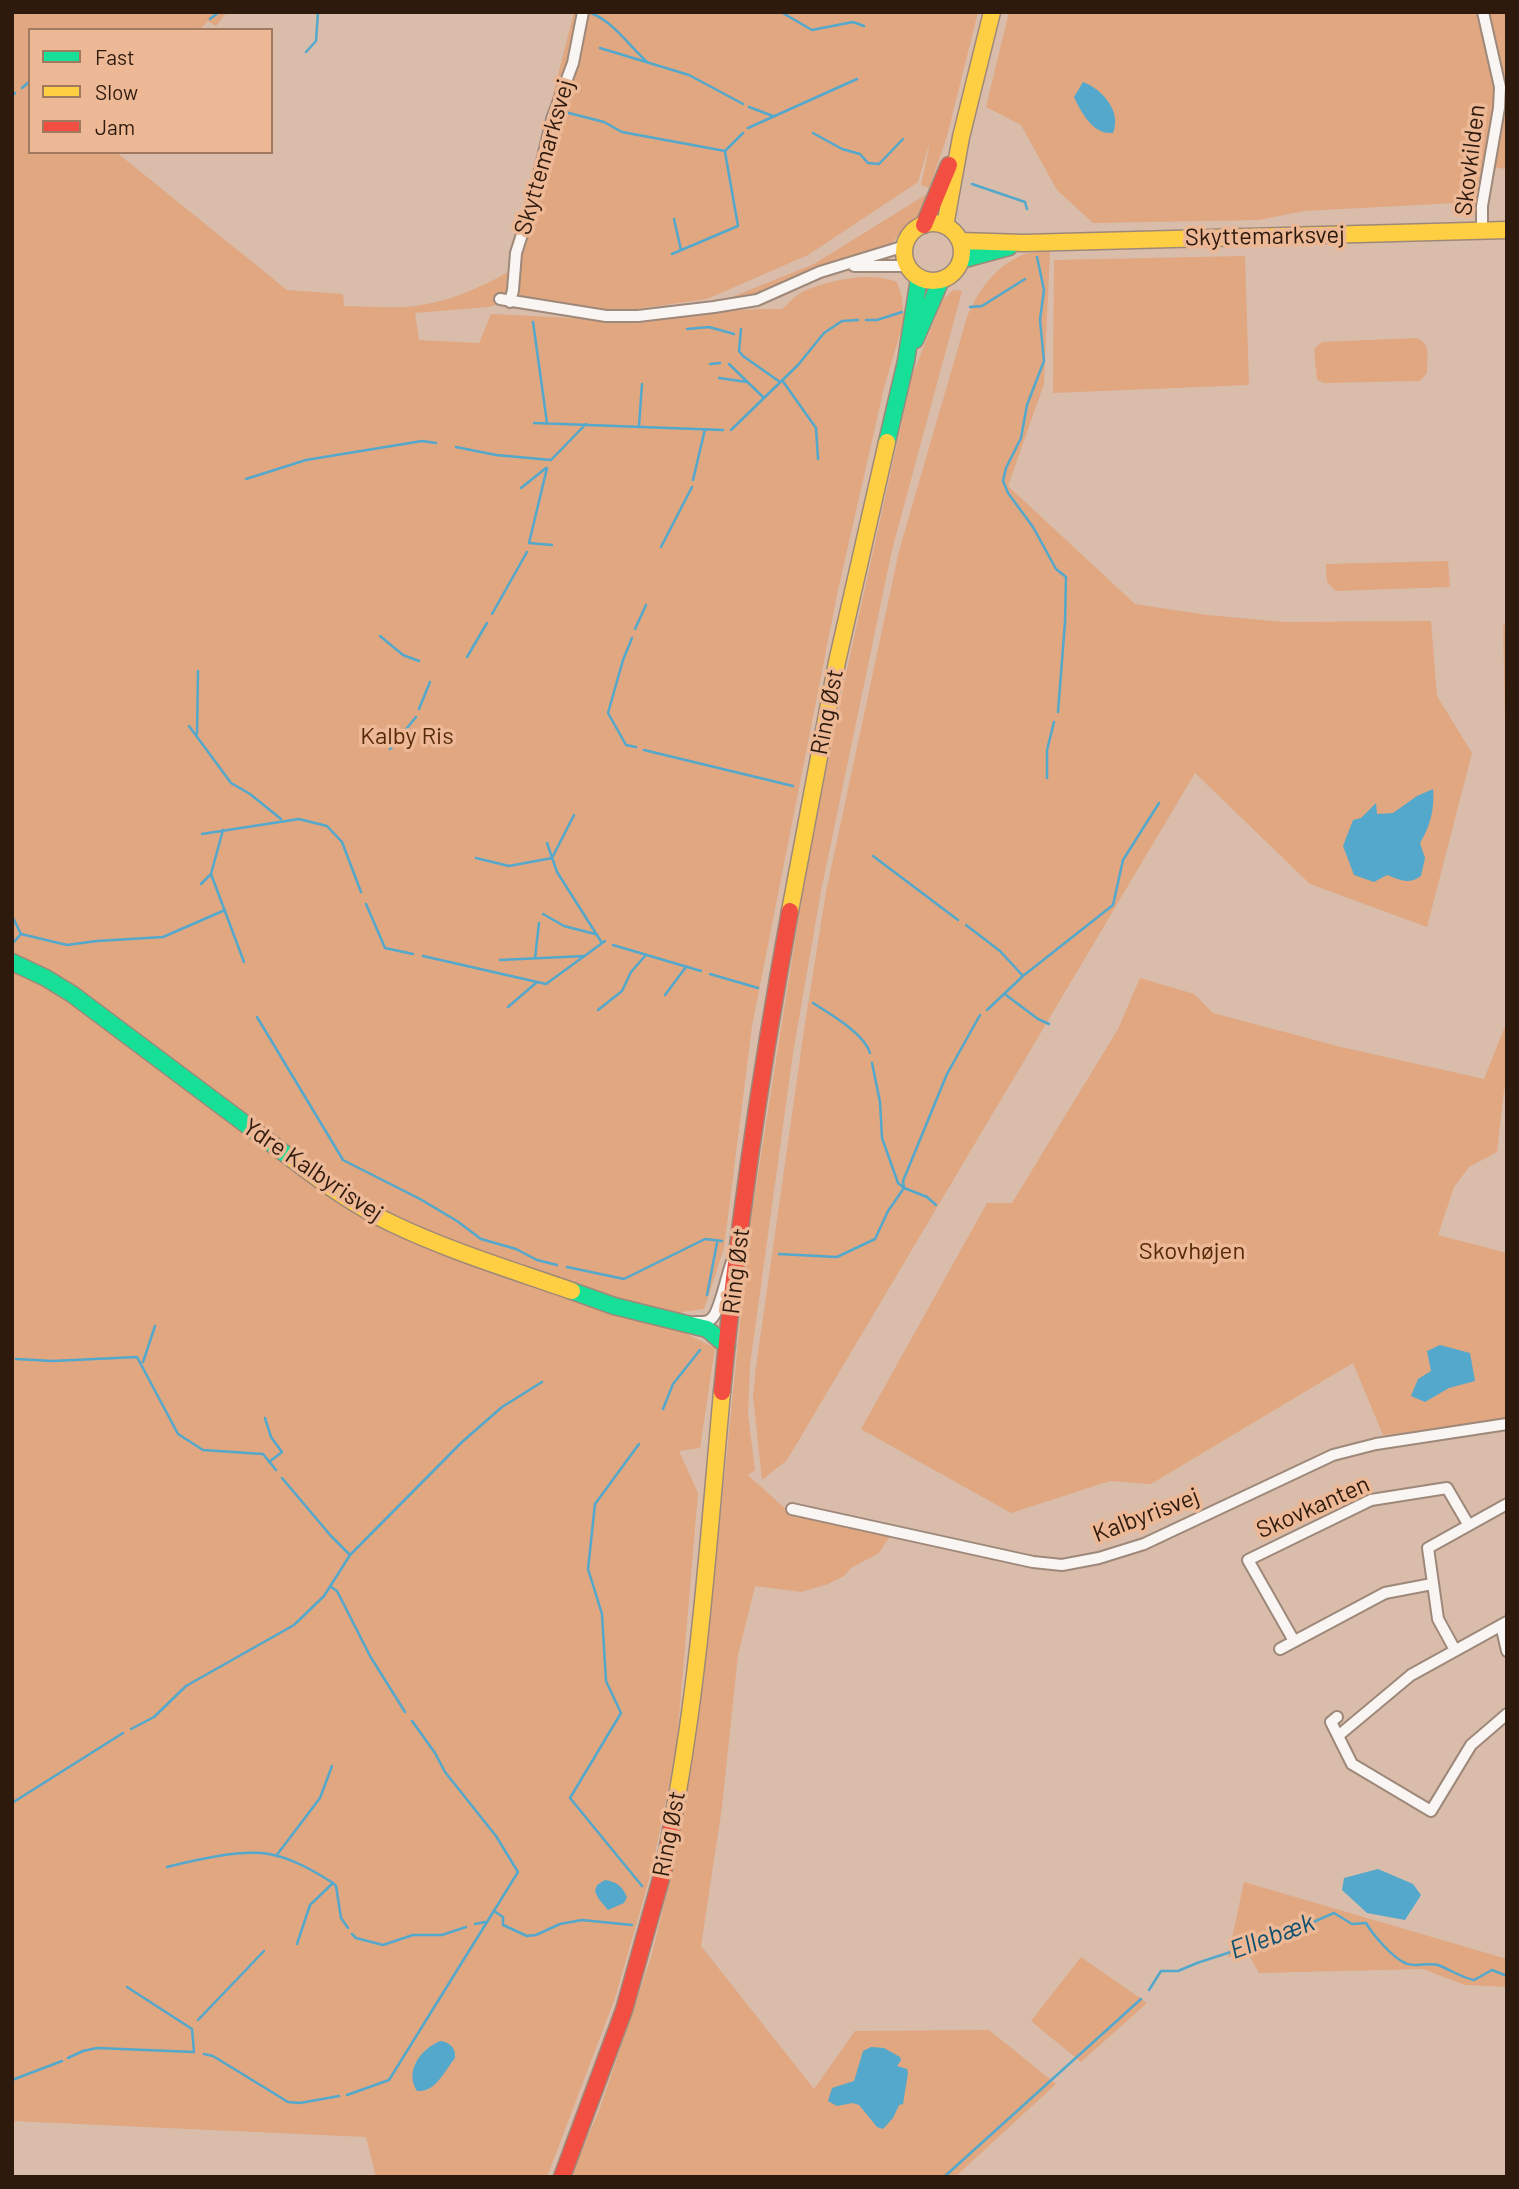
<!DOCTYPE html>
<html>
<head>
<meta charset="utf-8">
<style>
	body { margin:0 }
	#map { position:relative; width:1519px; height:2189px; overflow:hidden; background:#d9bcaa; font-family:Barlow,sans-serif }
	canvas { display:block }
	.frame { position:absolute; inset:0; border:14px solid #2e1a0d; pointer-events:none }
	.legend { position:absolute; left:28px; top:28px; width:245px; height:126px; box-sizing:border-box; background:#edb896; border:2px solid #a1795f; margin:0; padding:9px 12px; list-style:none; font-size:21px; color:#2e1a0d }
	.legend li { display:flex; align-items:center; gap:14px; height:35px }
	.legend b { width:35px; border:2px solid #a1795f }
</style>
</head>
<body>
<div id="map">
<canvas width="1519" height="2189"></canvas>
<div class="frame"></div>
<ul class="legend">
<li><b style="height:9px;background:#16e098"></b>Fast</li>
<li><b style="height:9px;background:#ffcf43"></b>Slow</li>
<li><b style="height:9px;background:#f24e42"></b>Jam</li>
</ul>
</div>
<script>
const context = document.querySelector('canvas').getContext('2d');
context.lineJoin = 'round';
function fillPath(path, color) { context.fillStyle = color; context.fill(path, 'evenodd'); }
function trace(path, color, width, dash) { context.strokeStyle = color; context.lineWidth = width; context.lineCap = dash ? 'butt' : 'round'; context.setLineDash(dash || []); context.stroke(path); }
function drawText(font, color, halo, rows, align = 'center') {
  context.font = font + ' Barlow,sans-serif'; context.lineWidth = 7; context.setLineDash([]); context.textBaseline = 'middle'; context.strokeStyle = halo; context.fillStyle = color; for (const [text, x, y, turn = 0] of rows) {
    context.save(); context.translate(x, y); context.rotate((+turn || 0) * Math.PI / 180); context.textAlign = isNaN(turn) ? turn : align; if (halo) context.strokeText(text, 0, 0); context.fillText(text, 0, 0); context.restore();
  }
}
fillPath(new Path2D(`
	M12,12h215l-11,14 -8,-5 -9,9h-169v122h86l171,138 56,4 1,12c23,0 48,3 71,0 33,-4 65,-18 93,-34l66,-260h404l-31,124 -27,80 -16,12 -12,15 -75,23 -62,29 -28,4 87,-35 113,-70 2,-6 -8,-3 10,-47 -13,44 -110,73 -101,44 -92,13 -92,-14 -35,9 -73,6 4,27 60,3 12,-29 124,6 143,-11h24c7,-6 14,-14 22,-18 26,-11 66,-20 93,-9l5,15 2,23 -20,68 -46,202 -86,436 -28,222 -20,61 -22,3 -1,19 34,17 -15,100 -21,3 19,42 -22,260 -25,120 -36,125 -68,179h-171l-10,-40 -354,-16zM455,2058c-10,12 -16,23 -29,33l-14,-14 4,-16z
	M1009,12h467l18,72v22l-19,96 -171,9 -45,9 -166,3 -36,-33 -36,-65 -35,-18z
	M1488,12h19v157l-17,-2 14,-58z
	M1050,251l-6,133 -36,102 127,118 72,11 78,7 146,-1 6,75 35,57 -45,174 -117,-43 -115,-111 -408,687 -25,20 -9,-84 3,-29 48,-337 22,-138 73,-341 68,-234c11,-26 28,-50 55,-62 8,-3 19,-3 28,-4z
	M1245,256l4,129 -196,8 1,-133z
	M953,290l9,1 -70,259 -71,341 -28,162 -43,312 -2,50 7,55 -7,5 42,38 100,23 -11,17 -28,15 -7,8 -16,8 -27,8 -46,-6 -17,69 -16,152 -21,139 113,143 41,-58 134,-1 67,54 -101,93h-385l29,-66 53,-157 21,-86 20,-114 21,-174 36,-356 57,-359 40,-196 65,-293 31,-77z
	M1416,338c16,5 11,21 11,35l-7,8 -96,2 -7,-3 -3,-31 8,-7z
	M1448,561l2,26 -114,4 -9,-9 -1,-18z
	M1503,625h4v94h-2z
	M1140,978l54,16 19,19 128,34 143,32 23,-58v65l-3,4 -7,62 -28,15 -15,20 -16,48 69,18v165l-52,9 -72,8 -30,-72 -202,121 -41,-3 -99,32 -150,-84 126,-226h25l106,-174z
	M1244,1882l263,77v28l-42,-2 -42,-16 -164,4 -12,-21 -19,5z
	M1081,1957l66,46 -66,59 -50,-41z`), '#e0a781');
fillPath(new Path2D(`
	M1083,82c19,7 39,29 30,51 -20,2 -32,-21 -39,-36z
	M1433,789c2,19 -3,38 -13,54l5,15 -4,18c-12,9 -21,4 -34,-1l-13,7 -20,-7 -11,-29 10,-26 8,-2 15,-15 1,11 16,-1 24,-17z
	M1440,1345l30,8 5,28 -26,7 -24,14 -14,-6 7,-17 13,-8 -4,-20z
	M1378,1869l35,15 8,11 -16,25 -38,-7 -25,-23 2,-12z
	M605,1880c12,2 17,6 22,17l-3,6 -16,7 -10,-12 -3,-7 2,-6z
	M440,2041c10,1 16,7 15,17 -10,12 -19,35 -38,33 -13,-20 4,-42 23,-50z
	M871,2047l13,1 16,9 1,3 -4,6 10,3 1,4 -5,31 -4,1 -6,13 -10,11 -6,-2 -18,-22 -6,-2 -16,3 -9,-5 4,-13 22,-7 9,-30z`), '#53a8cb');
trace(new Path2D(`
	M781,12l31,18 41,-8 11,4
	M591,13c21,8 38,32 55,48
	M210,19l9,-7
	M197,30l1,-1
	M600,48l89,27 54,29
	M306,52l10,-11 2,-29
	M22,88l8,-7
	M12,96l3,-3
	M749,107l24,9
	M561,111l43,11 18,10 103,19 18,-18
	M748,128l109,-49
	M813,133l29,16 18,5 8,9 11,1 24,-25
	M972,184l53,18 2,7
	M674,219l7,31
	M672,254l66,-28 -13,-74
	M1037,257l7,33 -4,30 4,41 -17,44 -6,33 -15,30 -3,13 5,12 25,34 23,42 10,8 -1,45 -7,90
	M970,307l12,-1 43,-27
	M866,320h11l25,-8
	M533,322l14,101
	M687,329l22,-2 25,7
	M741,329l-2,22 4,5 37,26
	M710,364l10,-1
	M729,364l35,34
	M719,378l28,4
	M782,380l34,48 2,31
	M534,423l189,7
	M639,426l3,-42
	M731,430l67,-65 26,-32 18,-12 16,-1
	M456,447l40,8 55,5 35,-36
	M547,468l-18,75 23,2
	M246,479l60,-19 116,-19 14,2
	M693,480l12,-51
	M521,488l25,-20
	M661,547l31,-60
	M492,614l35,-62
	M635,629l11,-24
	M380,636l23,19 16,6
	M632,638l-9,22 -15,53 18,32 10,2
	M467,657l20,-34
	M419,709l11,-27
	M189,726l42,57 19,11 31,25
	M197,734l1,-63
	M390,749l26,-32
	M644,750l149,36
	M1047,778v-28l7,-28
	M223,830l-12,44 33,88
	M202,834l97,-15 28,7 15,16 19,50
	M547,843l10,29 45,71
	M873,856l85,64
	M476,858l33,8 43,-8 22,-43
	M201,884l10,-10
	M366,904l19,44 28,6
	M543,914l21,12 31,8
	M12,916l9,18
	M966,925l34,26 23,25
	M12,944l9,-10 46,11 30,-4 66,-4 62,-27
	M613,945l88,26
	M423,956l123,28 59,-43
	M535,958l4,-35
	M500,960l84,-4
	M710,974l48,14
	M665,995l21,-28
	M1006,995l32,24 11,5
	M813,1003c17,11 51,30 57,50
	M508,1007l29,-25
	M598,1010l24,-19 9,-19 14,-16
	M987,1010l36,-34 90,-71 10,-45 36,-57
	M257,1017l86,143 77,39 37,22 24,18 35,10 21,11 20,5
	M872,1063l8,39 2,36 16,45 5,4
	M904,1188l-1,-7 44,-107 33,-59
	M779,1254l58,3 38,-18 13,-28 16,-23 23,9 9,8
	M567,1267l57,12 81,-40 17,2
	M707,1295l10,-52
	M16,1359l37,2 84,-4 41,77 25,16 60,4 13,16
	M143,1362l12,-36
	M663,1409l10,-25 27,-34
	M265,1418l6,19 11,15 -13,10
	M639,1444l-44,60 -7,65 14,45 4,67 15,32 -51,85 72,88
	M282,1478l49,58 18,18
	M331,1587l6,4 33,65 35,56
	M131,1729l23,-12 32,-31 108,-61 30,-29 26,-41 112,-113 40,-35 40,-25
	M12,1803l111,-70
	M276,1856l44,-58 12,-32
	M167,1867c28,-7 74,-18 102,-13 23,4 45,17 64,29l3,3 5,32 7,10
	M494,1911l9,6v8l24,11 9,-1 24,-11 22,-4 50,5
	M475,1924l10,-2
	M352,1934l4,4 27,7 30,-10h29l24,-8
	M297,1944l13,-39 23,-22
	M1149,1990l12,-19h17l19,-8 89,-29 48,-21 18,11 14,-1c7,12 26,34 39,40 10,5 23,-1 33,2 13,5 22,12 36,15l18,-10 15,6
	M198,2020l66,-69
	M204,2054l9,2 75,46 12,1 39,-7
	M68,2058l15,-7 14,-3 97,4 -2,-23 -65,-42
	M12,2080l50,-19
	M347,2095l42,-15 129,-208 -22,-36 -51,-64 -10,-19 -23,-32
	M944,2177l197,-178`), '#53a8cb', 2.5);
const street = new Path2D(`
	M1482,231v-25l17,-98 1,-21 -17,-75
	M854,266h53
	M500,299l106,17h32l76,-9 43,-7 63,-28 85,-26
	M510,302l3,-12 3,-37 16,-50 20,-84 21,-56 10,-51
	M695,1322c5,0 12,1 16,-3 9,-6 16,-47 22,-60
	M792,1509l241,53 29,3 37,-7 45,-14 189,-89 43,-11 131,-20
	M1501,1625l6,26
	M1294,1641l-46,-81 123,-60 76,-12 21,36
	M1280,1649l105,-56 47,-9
	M1455,1650l-17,-31 -10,-71 79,-44
	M1337,1717l-6,5 21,42 79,47 40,-66 36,-31
	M1338,1736l73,-61 96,-53`);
const fast = new Path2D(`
	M961,260l48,-13
	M915,340l26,-60
	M887,442l19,-81 13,-83
	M12,962l34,16 26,16 220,165
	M572,1291l42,15 93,23 20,17`);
const slow = new Path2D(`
	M904 252a29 29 0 1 1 58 0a29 29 0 1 1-58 0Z
	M945,226l16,-89 31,-125
	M960,241l64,2 483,-13
	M790,911l47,-249 50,-220
	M292,1159c31,24 63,47 99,64 58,28 121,47 181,68
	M674,1813c26,-139 35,-280 48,-421`);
const jam = new Path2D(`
	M924,225l25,-60
	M722,1392c15,-161 39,-322 68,-481
	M562,2177l62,-167 40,-142 10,-55`);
trace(street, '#9e887a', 14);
trace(fast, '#9e887a', 19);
trace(slow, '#9e887a', 19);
trace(jam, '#9e887a', 19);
trace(street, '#f9f5f2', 10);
trace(fast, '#16e098', 16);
trace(slow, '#ffcf43', 16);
trace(jam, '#f24e42', 16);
drawText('24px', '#2e1a0d', '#edb896', [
	["Skyttemarksvej",544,157,-74],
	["Skovkilden",1470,160,-83],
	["Skyttemarksvej",1265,236,-1],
	["Ring Øst",827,712,-79],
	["Ydre Kalbyrisvej",313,1170,34],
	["Ring Øst",736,1271,-83],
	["Skovkanten",1313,1507,-24],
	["Kalbyrisvej",1146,1515,-21],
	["Ring Øst",669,1834,-79]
]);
drawText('24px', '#552905', '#edb896', [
	["Kalby Ris",407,736],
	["Skovhøjen",1192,1251]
]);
drawText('italic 26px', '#0e506e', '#edb896', [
	["Ellebæk",1272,1936,-20]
]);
</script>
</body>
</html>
